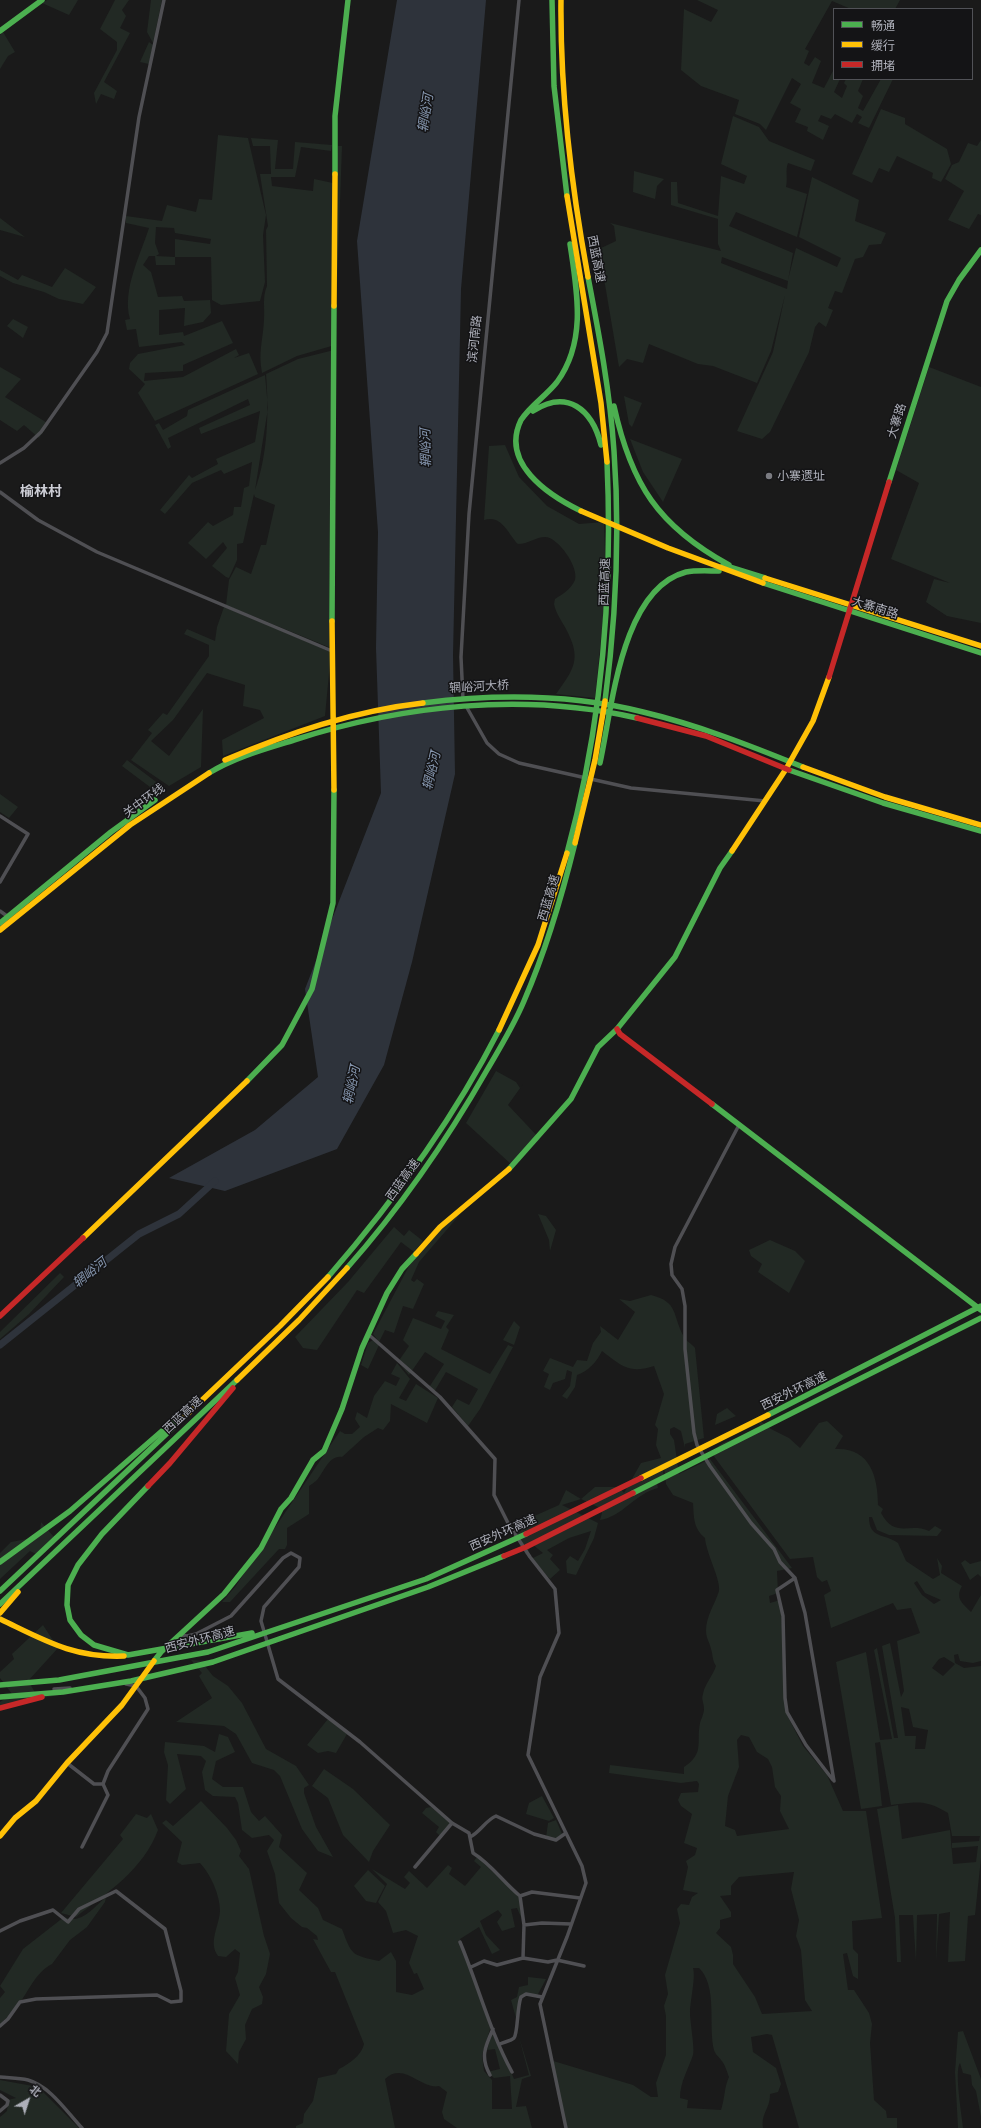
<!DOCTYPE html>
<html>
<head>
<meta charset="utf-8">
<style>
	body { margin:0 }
	#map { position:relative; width:981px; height:2128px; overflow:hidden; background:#1a1a1a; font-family:Cabin,"Noto Sans SC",sans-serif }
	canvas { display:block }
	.legend { position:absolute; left:833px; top:8px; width:140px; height:72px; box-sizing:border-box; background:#141416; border:1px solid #515257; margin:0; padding:5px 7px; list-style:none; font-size:12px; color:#adafb9 }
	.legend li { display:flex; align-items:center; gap:8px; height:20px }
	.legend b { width:20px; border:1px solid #515257 }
	.north { position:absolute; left:8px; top:2080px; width:40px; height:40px; -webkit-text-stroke:3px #141416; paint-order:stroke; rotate:39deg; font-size:11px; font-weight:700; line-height:16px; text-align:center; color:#adafb9 }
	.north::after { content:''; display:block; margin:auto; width:14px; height:18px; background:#adafb9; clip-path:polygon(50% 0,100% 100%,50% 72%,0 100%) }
</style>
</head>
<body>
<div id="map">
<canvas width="981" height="2128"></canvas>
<ul class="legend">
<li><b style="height:5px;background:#4caf50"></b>畅通</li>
<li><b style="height:5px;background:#ffc107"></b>缓行</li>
<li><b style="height:5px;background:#c62828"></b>拥堵</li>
</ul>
<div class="north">北</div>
</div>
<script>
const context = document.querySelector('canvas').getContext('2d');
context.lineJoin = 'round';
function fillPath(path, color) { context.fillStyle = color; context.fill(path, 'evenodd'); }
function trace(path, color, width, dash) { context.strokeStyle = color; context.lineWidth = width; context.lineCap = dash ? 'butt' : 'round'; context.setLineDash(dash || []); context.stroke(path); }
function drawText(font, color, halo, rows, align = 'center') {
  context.font = font + ' Cabin,"Noto Sans SC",sans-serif'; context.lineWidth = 3; context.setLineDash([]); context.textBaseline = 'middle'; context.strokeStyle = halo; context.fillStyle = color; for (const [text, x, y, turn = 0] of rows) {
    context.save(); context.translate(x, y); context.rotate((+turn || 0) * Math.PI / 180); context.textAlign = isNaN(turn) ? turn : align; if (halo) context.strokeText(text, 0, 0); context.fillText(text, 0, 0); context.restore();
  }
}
fillPath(new Path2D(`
	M47,0h31l-9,15 -27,-12z
	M115,0h14l-7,10 4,6 -6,12 10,5 -26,49 13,9 -3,8 -13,-5 -5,10 -2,-11 23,-43v-8l-17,-13z
	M151,0h11l-9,43 -6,-11z
	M697,0h203l-5,9h-44l-19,-8 -27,48 4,2 -5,12 5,3 6,-9 6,4 -9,22 12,5 10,-19v10h6l-6,13 8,6 5,-12 -3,-3 2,-4h17l-5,12 5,5 -5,12 5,3 18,-32h12l-24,49 -11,-5 4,-6 -5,-3 -5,9 -17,-9 -4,5 -10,-4 -3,6 11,5 -6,14 -16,-9 1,-4 -13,-5 6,-13 -11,-6 11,-19 -9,-6 -26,52 -6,-6 -25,-10 4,-14 -38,-14 -20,-16 3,-61 27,13 7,-12z
	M3,32l12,20 -7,4 -8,13v-34z
	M149,42l4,3 -4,19 -9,-2z
	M881,109l24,9v6l42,25 4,15 -10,18 -9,-4 1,-5 -36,-17 -8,16 -10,-4 -7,15 -20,-9z
	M733,116l26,11 10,14 46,19 -4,11 -23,-8c-3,7 0,16 -2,24l21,7 -10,43 -61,-25 -7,14 64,27 -5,27 8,-32 41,19 4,-9 -42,-21 13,-60 47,23 -4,21 31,12 -5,11 -12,1 -6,12 -8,2 -13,34 -7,-2 -7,17 5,2 -7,17 -7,-5 -4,5 -6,25 -39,80 -8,7 -25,-8 36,-79 12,-57 -14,56 -14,32 -44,-17 -15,-2 -49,-20 -6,19 -16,-4 -8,8 -20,-118 17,-8 -2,-15 -4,-3 111,28 -3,-7v-25l-47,-14v-23h6l1,21 40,13 3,-40 23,8 3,-8 -26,-12zM722,257l66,24 -1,8 -66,-26z
	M218,135l30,3 18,77 -3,20 2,47 -5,19 -39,4 -9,-5 -1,-43h-36v-18l35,5 1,-5 -36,-6 -1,-5 -18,-1 -1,16 4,11 -3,2 19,1v8h-19l-1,-9h-6l-6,9 8,7 7,25 24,-1 2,5 26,-1 1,13 -8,9 -19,4 1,-18 -26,2v25l24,-3 1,4 38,-15 11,22 -50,22v6l-38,2 -1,8 39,-4 53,-28 3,6 -5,3 15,-5 9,21 -103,47 -17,-28 7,-9 -16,-15 1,-6 8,-9 47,-9 -3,-3 -43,5 -3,-18 -9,1 -2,-10 5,-1c-8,-29 10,-63 19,-91l-23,-5v-7l36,5 5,-16 29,7 3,-13 13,1z
	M251,138l27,2 -3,29h18l2,-27 37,3 -1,6 -30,-4 -6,30h-24l1,9 41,5 1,-12 19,4 5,-37h4l-7,199 -38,11 -35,17c-4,-21 1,-33 2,-53 1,-13 -2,-22 3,-34l-1,-56 2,-4 -8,-52h11l-1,-28h-17z
	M981,140v75l-3,-1 -9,15 -21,-9 16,-29 -19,-12 7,-14 7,-3 9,-19 9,3z
	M634,171l30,8 -7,7 -2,13 -22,-7z
	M0,218l25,19 -25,-7z
	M65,268l31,19 -13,17 -24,-5 -15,-7 -31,-9 -13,-7v-6l18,10 4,-5 30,12z
	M13,319l15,8 -5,11 -16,-12z
	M334,350l-4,81 1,217 -105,-43 3,-25 7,-13 15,7 10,-29h5l9,-40 -20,-8 -1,-3 -11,49 -6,1v16l-8,18 -3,-1 -14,-11 15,-18 -4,-6 -17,17 -18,-16 20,-21 5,4 20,-11 1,-8h7l3,-19 5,-2 3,-24 -28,12 -3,-4 -29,13 -27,31 -5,-4 29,-35 3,3 26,-14 -2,-5 39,-17 5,-31 -59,23 -2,-6 51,-23 -2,-6 -80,39 3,9 -3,2 -13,-24 4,-2 4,7 24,-14 1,-6 77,-35 3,33 -13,82c13,-36 14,-78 11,-116l32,-15z
	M0,367l21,12 -16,18 44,27 -10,14 -15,-13 -7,6 -17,-11z
	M929,367l52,20v236l-34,-7 -21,-14 8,-23 16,4 -59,-24 28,-76 -23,-13z
	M624,396l18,7 -10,24 -3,-3z
	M630,439l52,20 -19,43 -20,-30z
	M505,445l14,32 28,29 32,18 25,-2 2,67 -11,109 -39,-4c18,-25 26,-35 10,-65 -4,-8 -10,-15 -12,-25l1,-5c8,-5 16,-10 20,-19 4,-13 -17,-43 -30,-43 -9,0 -17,7 -27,7 -10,-10 -16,-30 -34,-24l5,-74z
	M224,607l107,45 -6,64 -102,40 -1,-16 42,-22 -4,-8 -17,-4 2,-21 -38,-12 -34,47 -22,21 18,15 34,-47 -2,58 -32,19 -38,-26 21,-27 -4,-3 15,-17 4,2 42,-59v-11l-25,-11 3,-5 28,12 2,-14z
	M127,760l36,27 -5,6 -36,-27z
	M0,794l18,13 -9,11 -9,-6z
	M496,1071l20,11 4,6 3,-4 -15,21 32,34 -28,26 -46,-42z
	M463,1211l-44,51 -8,18 3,2 3,-3 7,5 -11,25 -10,-3 -9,27 -9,-3 -6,12 -6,-8 36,-68 26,-32z
	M538,1214l8,2 10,14 -6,21 -1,-11z
	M394,1227l10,9 5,-6 14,11 -9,11 -13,-10 -37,51 -7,-3 -40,60 -14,-2 -8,-11 53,-55z
	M770,1240l25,11 10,10 -16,32 -31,-21 4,-8 -11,-8 -2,-6z
	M60,1273l4,4 -35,37 -29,25v-7z
	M651,1295c28,7 21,20 33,42 2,4 8,7 11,11l9,90 -19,6v4l-4,-17 -7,-4 -4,2v5l4,6 5,34 31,-15 82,109 -15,3 1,22 -9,3 1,7 10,-3 1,7 6,108 16,31 24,29 16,36h23l16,107 -30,3 1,28 5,5v25l-5,-3 -6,-23 -4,1 5,36h6l15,23 3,11 -2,19 4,57 12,11 1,7h10v10h-98l-27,-93 -5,-1 -16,3 2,15 23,16 5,16 -3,8 -8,2c0,16 -9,18 -7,34h-198l-15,-68 83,25 18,12h7l-2,-14 10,-28v-39l-2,-10 4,-12 -3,-19 15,-52 -3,-14 4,-5 8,1 3,-8 6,-4 -15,-3 5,-23 -2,-6 9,-6 2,-7 -13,-5 8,-29 -11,-8 -3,-6 3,-7 17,-1 1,-8 -2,-3 -16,2 -72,-10 1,-8 74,9v-7c21,-14 12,-24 16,-44 1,-4 4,-9 4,-14 0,-6 -3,-9 -1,-15 2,-11 10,-18 13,-28 -4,-6 -3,-11 -5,-17 -1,-6 -5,-11 -5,-18 0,-15 9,-27 13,-40 2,-11 -13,-38 -14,-53 -12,-10 -11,-21 -12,-35l-20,-8 -7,-11 -2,-18 -1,9 -6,8 1,5c-22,5 -36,29 -58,32l2,-7 -4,-6 -17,-8 -19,6 36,18 -4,15 -18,37 -9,-2 -1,-12 4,-5 8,5 7,-12 6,-18 -22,7 -22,12 6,5 -3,4 10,11 -10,9 -19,-20 12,-6 -11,-9 -6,11 -14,-29 47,-21 7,-15 15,9 14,-12h24l5,6 17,-30 20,-5 -5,-13 2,-16 -3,-4 9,-31 -10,-28c-26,8 -32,0 -52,-15 -5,10 -13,20 -25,24l-2,12 -8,12 -5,-3 8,-10 2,-14 -5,-2 -2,9 -12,4 -3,7 -6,-3 5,-13 -6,-3 7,-13 23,9 4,-7 10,1 6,-18 8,-11 -1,-6 18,14 17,-28 -16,-13 11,2zM741,1735l8,2 8,15 11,7 4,8 3,20 6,9 -1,15 9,18 -52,7 -2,-6 -10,-4 3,-30 11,-29 -2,-27zM794,1872l-3,17 8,31 -3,16 5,14 4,50 7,11 -50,3 -7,-17 -22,-33v-9l-2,-8 -15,-14 4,-5v-8l11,-3v-5l-11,-16 11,-1v-9l8,-9zM693,1968h6c19,18 9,58 15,82 1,4 5,7 7,10 4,4 6,12 8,17 -5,11 -4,21 -8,33l-34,-2 1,-8 -8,-2c0,-16 8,-28 13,-43 2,-6 -3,-33 -3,-42 0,-12 6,-36 3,-45z
	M438,1311l16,4 -8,12 3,3 -8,19 49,25 18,-29 5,2 -33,62 -12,17 -16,-19 5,-8 12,6 9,-16 -32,-17 -12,20 -6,-3 16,-25 -19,-12 -16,23 -11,-13 11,-16 -6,-6 10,-22 28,11 4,-8 -10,-5z
	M514,1321l6,6 -6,18 -11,-5z
	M373,1340l6,5 -11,24 -7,-4 7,-22z
	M397,1363l13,16 -11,19 7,3 10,-17 22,14 -11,25 -36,-19 -1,17 -7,9 -5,-2 -14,9 -22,20c-13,-2 -18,15 -25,23 -2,2 -5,4 -8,6v28l-22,14v17l-2,4h-6l-49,53h-8l13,-15 105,-156 5,3h7l8,-7 -5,-8 2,-7 10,6 7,-22 11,-15 11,5 4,-8 -9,-4z
	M727,1408l9,8 -21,9 2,-11z
	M759,1420l12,9 18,9 11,10 19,-25 8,-2 16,15 -8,13c34,-2 43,26 43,56l5,4 -2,4c14,26 28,9 48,18l6,-5 7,4 -5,6 -48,-1 -12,-5 -5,-13h-3c0,22 15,16 29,26l8,18 27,18 7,-4 -3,-17 5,8 -1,7 21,13c-7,12 0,17 9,26l10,-17v66l-8,2 -13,-2 -2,-7 -4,1 1,8 9,5 17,-2v192l-6,57 -7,1 -3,45 -17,1 2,-50 -11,2 -3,48 1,-48 -20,1 -1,47 -3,-47h-14l2,47h-4l-2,-44 -18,-109 21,-4 4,34 48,-9 3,34 23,-2 2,-16 -26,2v-5l27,-2 1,-5h-28l-4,-23c-23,-14 -31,-11 -57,-8l-11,-63 -5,1 7,63 -21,3 -25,-147 30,-10 14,88 12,-1 -18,-89 3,-2 17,90h4l-16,-92 8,-3 11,54 3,-6 -7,-50 23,-8 -9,-25 -14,2 -4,-7 -62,25 -7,-33 7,-4 -4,-11 -5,2 -5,-5 -4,-20 -23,2 -77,-104c6,-13 11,-12 24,-17 8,-3 16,-9 23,-12zM917,1581l8,12 16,7 -7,4 -12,-9 -8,-12zM944,1657l11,7 -12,12 -11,-8 7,-9zM901,1707l8,2 4,18 15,3 -3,19h-10l1,-13h-11z
	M41,1522l13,15 -18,17 -6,-3 -30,28v-26l11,-11 22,-4 7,-7z
	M965,1560l5,4 11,-3v16l-3,-3 -8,6 -9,-17z
	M43,1625l15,23 -30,33 10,16 37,-5 -75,14v-4l12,-8 -12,-16v-6l14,-13 -2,-5z
	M191,1660l19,1 -5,5 8,10 15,10 14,17 24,46 30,17 13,19 -5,3v5l12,34 17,30 -15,-6 -16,-22 -22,-53 -6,-6 -22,-7 -16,-29 -12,-8 -48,-4 36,-24 -13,-22 3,-3z
	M328,1719l19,15 -11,19 -8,-2 -10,2 -11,-8z
	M219,1734l9,3 7,15 -19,9 -4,18 11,8h20l8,25 8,9 6,-5 17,19 -3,12 28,26 -8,17 19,18 5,12 19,9c10,27 10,26 37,32l12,-9 5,9v31l16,3 12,-6 -7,-16 -3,1 -5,-11 9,-27 -12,-6 -13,3 -7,-22 -8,-9 9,-18 -15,-15 33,20 5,-6 -6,-6 5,-6 18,17 21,-23 4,3 -3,6 16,12 16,-19 -7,-6 3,-4 45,42 2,25 -7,-16 -6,1 4,18 -13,4 -5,-9 5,-7 -4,-5 -18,11 6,14 14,15 -8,4 -13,-27 -19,12 31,87 -9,29 2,16 8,9v29h20l-2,-33 -16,2 -7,-6 13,-3 -5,-20 -8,1 6,-21 21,50 15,-4 -10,-38 12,39 -9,3 -6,28 10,-1 6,22h-75l-13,-9 -2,-7 5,-20 -8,-6c-18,4 -35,-25 -54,-7l10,49h-99v-2l7,-3 1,-9 9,-13 5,-23 18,-4 3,-5c10,-5 23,-14 25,-25l-29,-72h-4l-18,-33 5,1 -1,-4 -10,-8 -5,-1 -11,-9 -12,-15 -4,-29 -8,-23 7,-11 -5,-5 -17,3 -10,-8 -4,-27 -3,-6 -22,-1 -8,-6 -3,-18 4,-11 -5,-5 -24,-2 9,35 -16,15 -4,-4 2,-35 -4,-13 1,-10 39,4 11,6z
	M324,1769l29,20 37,36 -17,26 -4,11 -26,-27 -15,-37 -16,-12z
	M542,1796l12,22 -5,3 -23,-7 3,-11z
	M201,1801l26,27 9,12 5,11 -2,5 10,13 15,67 6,18 -4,20 -7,13 4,10 -1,7 -10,5 -7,16 1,14 -7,13 -1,12 -12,-13 3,-37 11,-19 -5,-17 3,-6 2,-19 -5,-4 -9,8 -8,-1c-10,-14 1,-29 2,-45 0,-16 -9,-36 -20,-48l-18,2 -5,-3 5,-20 -20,-19 4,-3 7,6z
	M431,1807l21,17 -11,13 -5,-5 3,-5 -17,-14 4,-5z
	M136,1814l11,4 4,-4 7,16c-15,40 -50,62 -82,87l-15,-4 62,-74 -3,-4z
	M556,1820l7,16 -7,6 -10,-4 2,-15z
	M368,1870l17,16 -9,17 -10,-2 -12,-15z
	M106,1897l-1,5 -18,25 -17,13 -18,24c-17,8 -25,31 -36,44 -4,6 -11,11 -16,16v-26l5,-6 -5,-6 23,-37 41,-32c17,8 29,-9 42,-20z
	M528,1977l18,2 -9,17h-15l-6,22 -5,-18 6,-3 2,-10 9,-2z
	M963,2031l18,48v38l-5,-26 -4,-6 -1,-10 -8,-2 -3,-10c-6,8 2,53 3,65h-5l-3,-56 3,-40z
	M0,2080l38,7 41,41h-79v-11l7,-6 1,-11 8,-2 -16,-8z`), '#222924');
fillPath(new Path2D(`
	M397,0h89l-25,289 -8,366 2,119 -43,188 -28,103 -47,84 -112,42 -56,-13 86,-48 63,-53 -13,-88 76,-196 -5,-145 2,-116 -21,-291z`), '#2e333b');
trace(new Path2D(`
	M0,1345l139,-111 40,-20 36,-33`), '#2e333b', 7);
trace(new Path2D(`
	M0,463l24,-15 17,-16 56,-80 10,-19 32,-216 25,-117
	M0,492l38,28 59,32 235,99
	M463,699l-2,-42 8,-143 50,-514
	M466,706l21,37 12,11 20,9 112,25 134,13
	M0,816l28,18 -28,48
	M0,911l7,5
	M739,1125l-64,122 -4,17 1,11 10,14 3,17v43l9,84 3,12 13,21 41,57 23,26 6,13 15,16 10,35 29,168
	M368,1334l72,63 55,62 -1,36 14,28 22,34 25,32 4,44 -19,44 -12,78 54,111 4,17 -19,54 -27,67 26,124
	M795,1578l-18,12 6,26 2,82 2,14 19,33 27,35
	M181,1635l6,1 9,-2 35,-18 52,-58 8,-5 9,5 -1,9 -35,40 -3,14 17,58 82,63 92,81 17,10 4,20c18,11 30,29 47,43l4,29 -1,33
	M54,1689l16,-1
	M67,1763l27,21h9l5,-13 40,-62 -3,-11 -9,-12 -10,-2
	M470,1837c10,-5 16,-17 26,-21l38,18 22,6 10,-7
	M82,1847l26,-52 -5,-11
	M415,1867l37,-44
	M520,1896l12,-4 48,6
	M524,1925l18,-2 29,1
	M0,1931l20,-10 33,-11 15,12 11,-13 37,-18 49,38 16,62v10l-10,1 -14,-7 -121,4 -16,3 -12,17 -8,7
	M460,1942c18,43 30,90 52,130
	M471,1967l13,-6 13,4 26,-7 25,4 9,-2 27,6
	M500,2044c4,-2 11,-3 14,-6 4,-5 3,-31 7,-41l5,-3 16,3
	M490,2075c-10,-18 -5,-28 3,-46
	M0,2077c9,1 19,1 28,3 22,6 39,32 54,48
	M0,2095l8,6 -1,4 -7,6`), '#4f4f53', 3.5);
trace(new Path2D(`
	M552,0l2,86 13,110
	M0,31l42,-31
	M335,174v-58l13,-116
	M570,244c7,47 17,97 -13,138 -11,14 -26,23 -36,38 -21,43 27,75 60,91
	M588,277c11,57 22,115 26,174 6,83 2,167 -9,250
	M614,406c17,78 44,120 115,159
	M533,411c34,-22 59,-2 68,34
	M889,482l58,-181 12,-21 22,-30
	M723,565l42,13
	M763,583l218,70
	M332,621l2,-315
	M423,703c72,-9 148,-9 220,9 55,13 108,34 160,55
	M600,763c12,-54 21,-174 86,-191 10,-2 23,-1 33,-1
	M789,770l94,33 98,28
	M209,773c26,-16 56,-24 85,-33 109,-35 229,-48 343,-22
	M567,853c35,-128 46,-258 40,-391
	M0,923l111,-91 44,-32
	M247,1081l35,-36 30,-56 21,-86 1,-113
	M712,1104l269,206
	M509,1169l62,-70 27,-52 19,-18 58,-72 45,-89 12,-17
	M347,1268c54,-61 100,-128 140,-198 13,-22 27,-45 37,-69 22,-51 38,-105 51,-158
	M328,1277c66,-76 125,-157 171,-247
	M768,1415l213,-109
	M148,1486l-46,48 -24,31 -10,20 -1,20 3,15 11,15 13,10 34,10 124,-22
	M633,1493l348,-175
	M0,1562l70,-51 108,-94
	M0,1591l179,-169
	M0,1604l237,-224
	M154,1661l7,-9 63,-58 37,-46 20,-39 10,-11 22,-38 11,-9 18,-42 20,-61 25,-55 15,-24 14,-15
	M0,1685l59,-5 149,-28 218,-73 100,-45
	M0,1697l63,-5 68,-11 82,-19 215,-75 76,-31`), '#4caf50', 5.5);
trace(new Path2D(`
	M561,0c-1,94 10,185 27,277
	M567,196l34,207 6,59
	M334,306l1,-132
	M581,511l87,37 95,35
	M765,578l216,68
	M332,621l2,169
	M225,760c64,-27 128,-49 198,-57
	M803,767l82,30 96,28
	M575,843l20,-83 10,-59
	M732,851l54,-82 27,-48 16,-44
	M0,930l130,-105 79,-52
	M499,1030l39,-85 29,-92
	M83,1238l164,-157
	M416,1254l24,-27 69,-58
	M237,1380l62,-60 48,-52
	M179,1422l101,-96 48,-49
	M641,1478l127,-63
	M0,1613l18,-21
	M0,1619c44,21 73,39 124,37
	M0,1836l15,-18 21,-17 31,-38 55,-58 32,-44`), '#ffc107', 5.5);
trace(new Path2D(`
	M829,677l60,-195
	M637,718l69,18 83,34
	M617,1029l3,5 92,70
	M0,1316l83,-78
	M148,1486l22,-23 63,-75
	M526,1534l115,-56
	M504,1556l22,-9 107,-54
	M0,1708l42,-11`), '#c62828', 5.5);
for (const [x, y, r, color] of [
	[769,476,4,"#7a7b81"]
]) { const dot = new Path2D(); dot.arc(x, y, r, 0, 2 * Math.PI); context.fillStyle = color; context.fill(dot); trace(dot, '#141416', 1.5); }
drawText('12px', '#adafb9', '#141416', [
	["西蓝高速",596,259,79],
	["滨河南路",475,339,-84],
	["大寨路",897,421,-73],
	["西蓝高速",605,582,-88],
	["大寨南路",875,608,17],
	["辋峪河大桥",479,687,-3],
	["关中环线",144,801,-36],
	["西蓝高速",549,898,-74],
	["西蓝高速",403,1180,-54],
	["西安外环高速",794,1391,-26],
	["西蓝高速",183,1415,-43],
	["西安外环高速",503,1533,-24],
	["西安外环高速",200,1640,-15]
]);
drawText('12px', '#adafb9', '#141416', [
	["小寨遗址",777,476]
], 'left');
drawText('italic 13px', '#8798b1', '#141416', [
	["辋峪河",426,113,-81],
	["辋峪河",426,448,-91],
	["辋峪河",432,771,-77],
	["辋峪河",352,1085,-78],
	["辋峪河",90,1273,-39]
]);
drawText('bold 14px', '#cdced6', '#141416', [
	["榆林村",41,492]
]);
</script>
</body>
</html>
